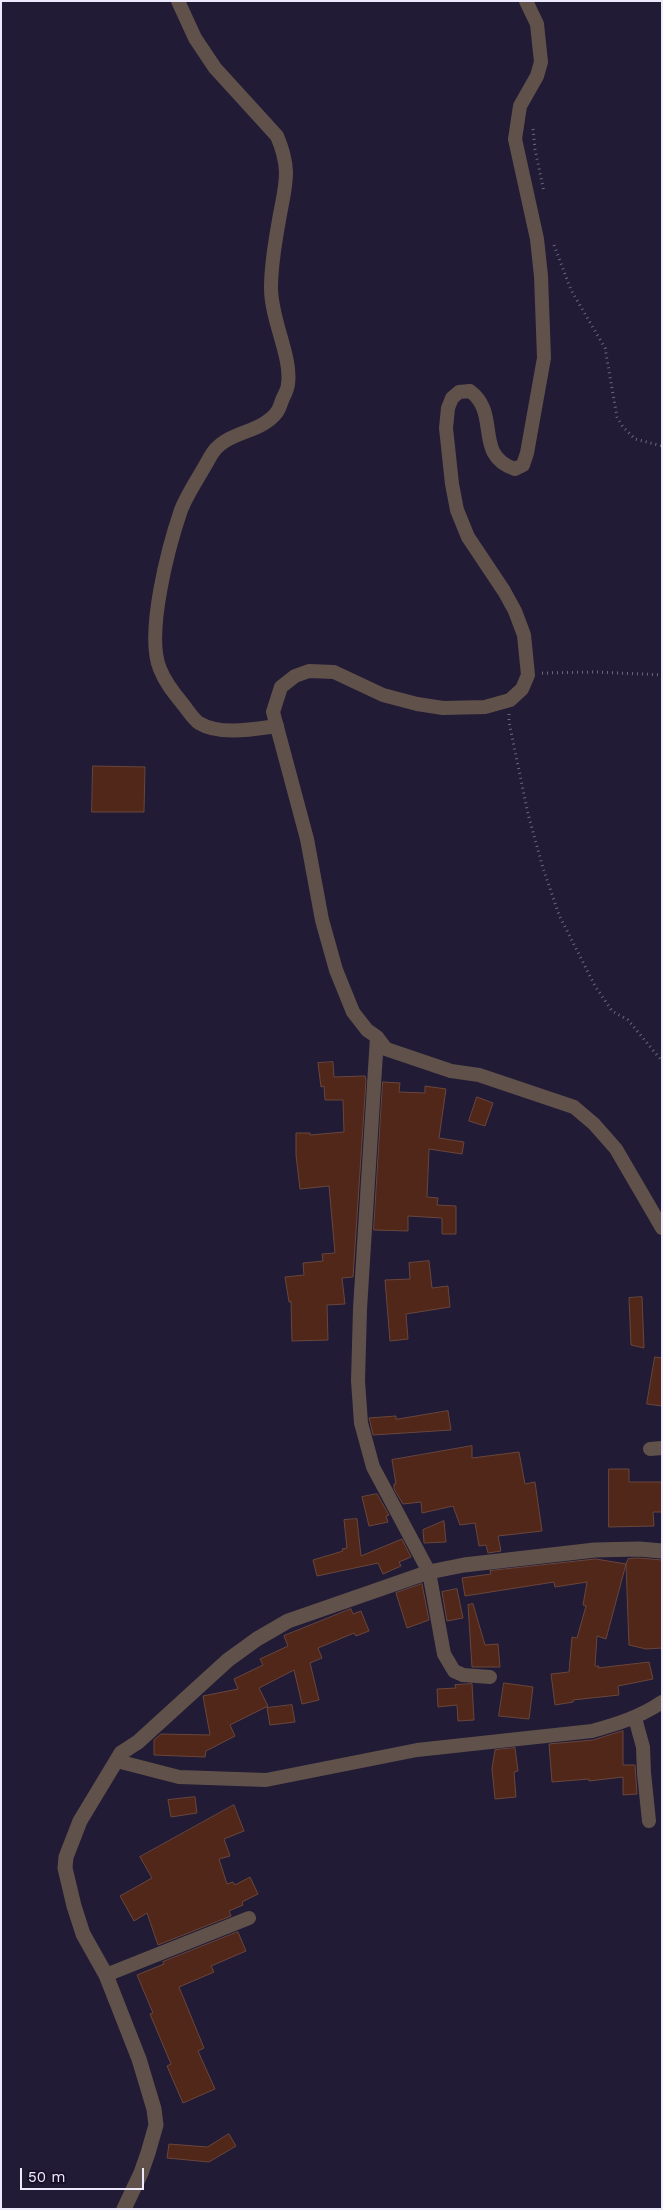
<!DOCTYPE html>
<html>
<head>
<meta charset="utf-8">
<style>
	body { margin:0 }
	#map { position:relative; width:663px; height:2210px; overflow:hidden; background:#221b35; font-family:"Work Sans",sans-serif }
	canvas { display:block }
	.frame { position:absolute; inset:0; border:2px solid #eeeafd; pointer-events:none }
	.scale { position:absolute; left:20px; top:2168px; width:124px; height:22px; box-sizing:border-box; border:2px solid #eeeafd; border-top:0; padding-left:6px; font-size:15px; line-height:18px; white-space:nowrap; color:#eeeafd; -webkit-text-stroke:4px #19112b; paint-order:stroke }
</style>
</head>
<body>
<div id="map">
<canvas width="663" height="2210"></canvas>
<div class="frame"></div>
<div class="scale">50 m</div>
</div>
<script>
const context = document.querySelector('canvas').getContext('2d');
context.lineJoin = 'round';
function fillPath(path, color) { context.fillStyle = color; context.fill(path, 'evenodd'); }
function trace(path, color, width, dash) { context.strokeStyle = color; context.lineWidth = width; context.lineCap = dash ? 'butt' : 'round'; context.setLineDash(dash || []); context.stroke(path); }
const building = new Path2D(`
	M93,766l52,1 -1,45h-52z
	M333,1062l1,15 31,-1 1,4 -13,197 -11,1 3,26 -18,1 1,35 -36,1 -1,-40 -2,1 -4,-25 19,-2 -1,-12 20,-2 -1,-7 13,-1 -6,-67 -29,3 -4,-34v-22h14v2l34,-3 -1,-32h-18l-1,-14 -3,1 -3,-24z
	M383,1082l17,1 -1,9 26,1v-7l21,3 -7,49 25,4 -2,12 -33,-5 -2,48 11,1 -1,7 19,1v28h-14v-16l-34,-2v15l-34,-1z
	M477,1097l16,6 -8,23 -16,-5z
	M429,1261l3,27 16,-2 2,21 -44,7 2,25 -18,2 -5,-61 25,-1 -1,-16z
	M642,1297l2,51 -13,-3 -2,-47z
	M655,1357l7,1v48l-15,-2z
	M448,1411l3,19 -78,5 -3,-13 -1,-4 27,-2v3z
	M472,1446v12l47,-6 6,32 10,-2 7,49 -44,5 3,15 -13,2 -2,-8 -7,1 -4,-23 -15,2 -7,-19 -31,7 -1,-11 -18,2 -9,-15v-5h2l-4,-24z
	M609,1469h20v13h33v30h-9l1,14 -45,1z
	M377,1494l12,21 -3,1 2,6 -19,4 -7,-29z
	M357,1519l4,37 41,-17 9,18 -12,5 2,4 -18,8 -5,-11 -61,13 -4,-16 30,-9 -1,-2 5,-1 -3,-28z
	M444,1521l2,21 -22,1 -1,-13z
	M639,1558l23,2v88l-16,1 -17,-4 -3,-81 2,-5z
	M596,1559l30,5 -20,75 -9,-3 -2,30h4l-1,2 51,-6 4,17 -35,7 1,9 -46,5v2l-18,3 -4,-31 18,-2 3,-35 5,1 9,-32 -3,-1 4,-23 -32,5 -1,-5 -89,14 -3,-18 29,-4 -1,-3z
	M422,1584l7,36 -22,8 -11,-35z
	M457,1589l6,29 -16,3 -5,-29z
	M473,1604l12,41 13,-1 2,23h-28l-4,-62z
	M351,1609l2,5 8,-3 8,20 -13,5 -2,-3 -36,15 4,10 -12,5 9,37 -17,4 -8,-34 -35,18 9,18 -38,19 5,11 -29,15 -1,6 -51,-2v-15l7,-6 49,1 -7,-39 35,-7 -4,-10 29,-14 -3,-6 28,-13 -4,-10z
	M504,1683l29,4 -4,32 -30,-3z
	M472,1684l2,36 -16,1 -1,-16 -19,2 -1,-18 19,-1 -1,-3z
	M292,1705l3,17 -25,3 -3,-17z
	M623,1731v34h12l2,29 -14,1v-18l-34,4v-2l-37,3 -3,-38 44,-4z
	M515,1748l3,23 -4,1 2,25 -21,2 -3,-30 3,-19z
	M195,1797l2,16 -26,4 -3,-17z
	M234,1805l10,26 -20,8 6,17 -11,3 8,25 6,-2 2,3 15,-8 8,17 -16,8 1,3 -14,6 2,5 -73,29 -11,-32 -13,8 -14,-25 32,-18 -12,-21z
	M238,1932l8,19 -35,15 3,6 -35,15 25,61 -6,3 17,38 -32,14 -16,-37 4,-2 -21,-50 3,-1 -16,-38 27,-11 -1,-2z
	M229,2134l7,12 -27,16 -42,-4 2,-14 38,3z`);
fillPath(building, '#51271a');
trace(building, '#68463c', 1);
trace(new Path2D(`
	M533,129l2,20 9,43
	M554,245l17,45 34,58 12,69 6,10 12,12 27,7
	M542,673l55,-1 65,3
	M509,714v8l19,92 15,54 16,47 36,71 17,25 16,9 34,41`), '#6d677e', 3, [1, 4]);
trace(new Path2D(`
	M178,1l17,37 20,30 62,68c15,35 8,49 2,84 -4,22 -8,46 -8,68 0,32 21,69 17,96 0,4 -3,10 -5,14 -2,4 -3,10 -6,14 -17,23 -53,18 -67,45 -9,17 -22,35 -29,53 -12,35 -36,124 -21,159 5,13 13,23 22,34 5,6 11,16 17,20 21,13 56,6 78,3
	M526,1l11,23 4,38 -4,14 -17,30 -5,33 22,100 4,37 3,82 -17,95 -4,12 -8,4c-42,-14 -14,-55 -45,-78l-11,1 -7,6 -4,10 -2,20 6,56 5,26 11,27 36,54 11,20 9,24 4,40 -6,14 -12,11 -25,7 -42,1 -26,-4 -34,-9 -49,-23 -25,-1 -14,5 -14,11 -8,25 34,127 15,81 14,50 17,42 14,18 10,7 9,12 65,22 28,4 95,32 20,17 22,25 46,79
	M377,1037l-17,272 -2,72 3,42 12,44 56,105 15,82 10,17 9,4 27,2
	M650,1449l12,-1
	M635,1718l8,29 1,26 5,48
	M117,1761l62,16 87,3 151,-30 175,-19c25,-7 48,-14 70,-29
	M106,1975l143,-57`), '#60524b', 14);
trace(new Path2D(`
	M124,2209l17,-36 7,-20 8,-28 -2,-16 -15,-50 -33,-84 -23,-41 -9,-28 -9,-38 1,-11 14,-36 41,-68 17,-11 90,-82 29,-21 31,-18 141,-49 35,-7 131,-15 44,-1 23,2`), '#60524b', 15);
</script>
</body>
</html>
